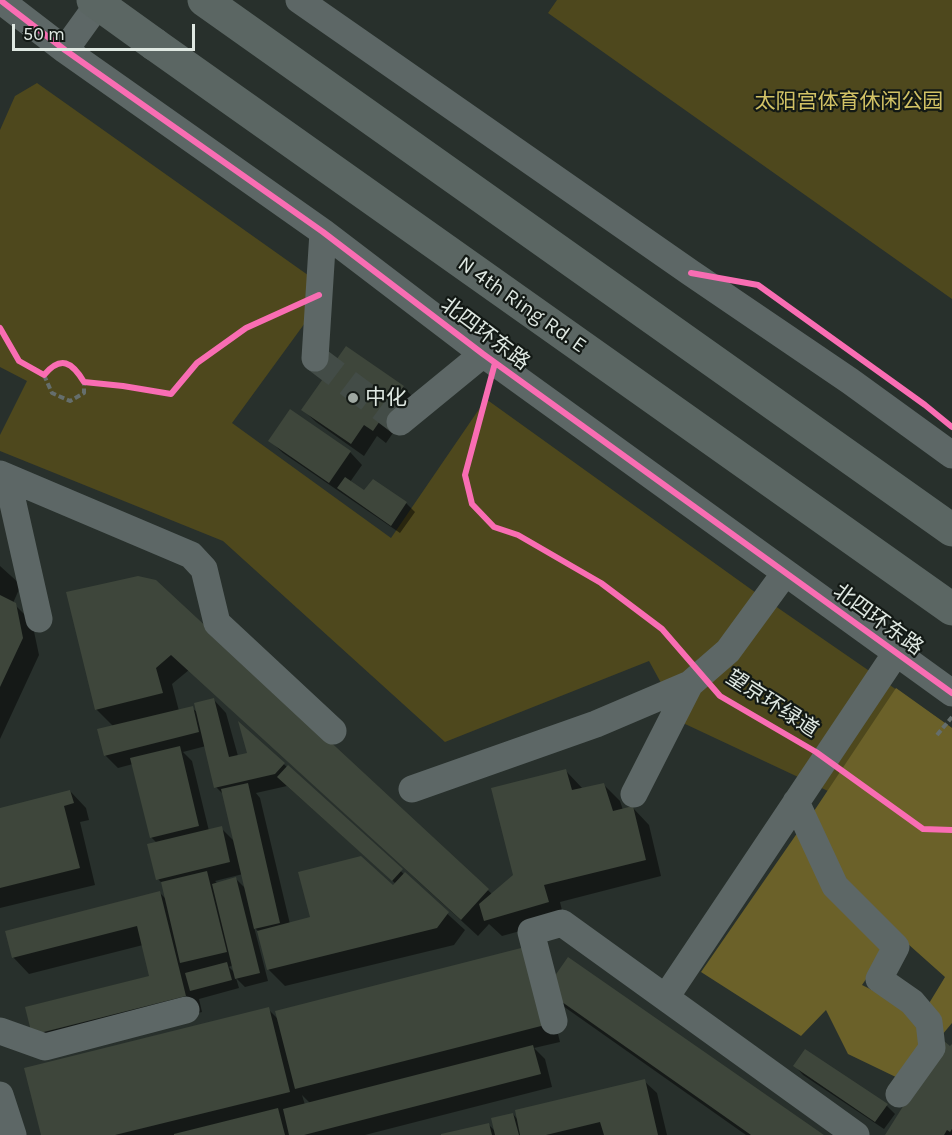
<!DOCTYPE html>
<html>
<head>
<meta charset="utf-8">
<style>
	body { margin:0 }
	#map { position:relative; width:952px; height:1135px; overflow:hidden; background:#28302c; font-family:Karla,sans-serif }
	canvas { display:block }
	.scale { position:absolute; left:12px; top:24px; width:183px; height:27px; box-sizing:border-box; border:3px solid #dfe8e2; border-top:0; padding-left:8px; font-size:18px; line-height:21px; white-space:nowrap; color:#dfe8e2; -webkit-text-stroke:4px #131915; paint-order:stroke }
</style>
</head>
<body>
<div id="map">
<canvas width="952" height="1135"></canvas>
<div class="scale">50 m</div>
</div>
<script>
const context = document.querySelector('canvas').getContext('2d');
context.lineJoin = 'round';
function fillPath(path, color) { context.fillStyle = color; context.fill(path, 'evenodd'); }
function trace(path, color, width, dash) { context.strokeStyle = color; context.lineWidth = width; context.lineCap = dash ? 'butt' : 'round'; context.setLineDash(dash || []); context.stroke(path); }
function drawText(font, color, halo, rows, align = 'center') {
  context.font = font + ' Karla,"Noto Sans SC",sans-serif'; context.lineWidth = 4.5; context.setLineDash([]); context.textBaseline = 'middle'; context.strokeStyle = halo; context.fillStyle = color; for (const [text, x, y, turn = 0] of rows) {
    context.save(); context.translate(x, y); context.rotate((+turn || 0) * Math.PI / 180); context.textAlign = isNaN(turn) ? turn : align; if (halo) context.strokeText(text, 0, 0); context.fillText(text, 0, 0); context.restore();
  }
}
fillPath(new Path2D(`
	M557,0h395v299l-404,-286z
	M37,83l292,207 -97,133 159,115 95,-139 266,191 200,138 -124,63 -145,-68 -34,-62 -204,81 -222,-201 -223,-90v-16l27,-54 -27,-14v-237l15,-34z`), '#4e481d');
fillPath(new Path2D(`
	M896,688l56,40v295l-10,12 -14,-30 17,-28 -102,-91 -33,-69z
	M800,829l83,125 -21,31 58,29 4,36 -22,30 -54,-26 -22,-44 -25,26 -100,-64z`), '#6b6129');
fillPath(new Path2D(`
	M346,348l57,39 13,13 -30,43 -9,-7 -13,20 -48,-34 -13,-12z
	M270,441l80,11 12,13 -12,17 15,10 8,-11 33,22 9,9 -15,21 -117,-80z
	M0,566l21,19 -8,18 19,19 7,33 -39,84z
	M155,582l337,312 23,-18 51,-105 17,18 20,-5 17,17 3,9 10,-2 16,17 12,51 -101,26 4,17 -62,17 -13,-12 -11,12 -289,-266 -17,14 7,27 13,-3 6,5 16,-13 12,13 12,43 10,-2 -7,-29 224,205 -11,15 -169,41 -16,-16 -10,-38 -5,-5 14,54 -23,6 -9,-9 3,10 -40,11 3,13 -152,38 -16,-16 117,-57 -8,-32 -114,29 -16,-17 147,-64 7,7 -4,-16 -5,-5 -1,-36 -6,-6 -18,-73 -15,4 -13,-13 9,-28 -18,-18zM206,746l10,41 8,8 11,47 -14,-14 -12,3 -17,-70 -9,-9zM287,786l109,98 -3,3 -81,32 -22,5 -30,-126 -4,-5zM243,874l3,15 -10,-10 -18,5 -3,-3zM233,965l2,8 -6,-6z
	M70,791l16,17 3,12 -9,2 15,63 -95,23v-99z
	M547,989l274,146h-75l-183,-129 -16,-16 13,52 -26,6 11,11 7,28 -187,48h-322l225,-126 10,10zM302,1095l9,9 -6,1z
	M952,1047v88h-65l64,-87z
	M795,1066l92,40 8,8 -11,15 -81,-54z
	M644,1081l13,12 10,42h-223l44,-11 8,8 17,-18 5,6z`), '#0007');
fillPath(new Path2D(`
	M346,346l58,40 -31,45 -9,-6 -13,19 -50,-34z
	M290,409l61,42 -22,32 -61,-42z
	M345,477l19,13 9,-11 34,23 -16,24 -54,-38z
	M138,576l18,4 333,309 -28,31 -290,-265 -15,13 7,25 -68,17 -29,-118z
	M0,595l16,8 7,35 -23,49z
	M214,698l15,59 18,-4 -9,-32 47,42 -10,11 -61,14 -20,-85z
	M193,706l6,26 -95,24 -7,-27z
	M180,746l19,80 -49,12 -20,-80z
	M288,765l115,104 -11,12 -115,-104z
	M566,769l6,21 32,-7 9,28 20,-5 13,54 -102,25 5,17 -65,19 -5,-17 34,-29 -22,-87z
	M248,783l32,140 -26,6 -33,-140z
	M70,790l4,13 -10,3 16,62 -80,20v-80z
	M222,826l8,36 -74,18 -9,-36z
	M361,856l32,29 12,-13 44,40 -12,16 -170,42 -10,-39 53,-14 -12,-45z
	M207,871l20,81 -47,11 -19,-81z
	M236,877l24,96 -25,6 -23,-95z
	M160,891l26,105 -154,39 -7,-28 124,-31 -12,-50 -125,32 -7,-27z
	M525,947l20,78 -250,64 -20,-78z
	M568,957l256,178h-73l-206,-145z
	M227,962l5,18 -42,11 -5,-18z
	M269,1007l21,85 -175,43h-74l-17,-67z
	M944,1041l6,5 2,-2v85l-2,3 -3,-2 -3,5h-59z
	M533,1045l8,29 -237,61h-15l-6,-26z
	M805,1049l83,55 -13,18 -82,-56z
	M645,1079l13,56h-54l-4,-13 -54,13h-26l-5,-25z
	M278,1108l7,27h-111v-1z
	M513,1113l6,22h-24l-4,-17z
	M489,1123l3,12h-51v-1z`), '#3e463b');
trace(new Path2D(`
	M315,358l85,64`), '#434c47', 27, [27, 14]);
trace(new Path2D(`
	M44,375l8,18 18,8 14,-8v-11
	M937,735l15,-18`), '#656e6c', 4, [6, 3]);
trace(new Path2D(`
	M0,0l65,50 258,182 160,122 469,339
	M299,0l392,273 159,108 102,74
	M65,50l36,-50
	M315,358l8,-126
	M400,422l83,-68
	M0,474l191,81 13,14 13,54 116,108
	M7,477l32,142
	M412,789l184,-65 94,-40
	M634,794l56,-110 38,-33 57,-78
	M796,802l39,84 61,61 -17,32 33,23 17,20 3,26 -33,46
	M666,997l230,-344
	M554,1021l-23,-89 31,-9 294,212
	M0,1031l45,16 141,-37
	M0,1095l13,40`), '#5d6766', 27);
trace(new Path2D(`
	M204,0l748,530
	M154,44l798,565`), '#5b6663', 33);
trace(new Path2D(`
	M93,0l61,44`), '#5b6663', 33);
trace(new Path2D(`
	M0,0l65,50 258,182 160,122 469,339
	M691,273l67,12 167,120 27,22
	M0,328l19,33 25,14c17,-20 28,-13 40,7l39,4 48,8 26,-31 49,-35 73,-33
	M495,363l-30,112 7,29 22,23 24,8 83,48 61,46 58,67 96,56 107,77 29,1`), '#f96db3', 6);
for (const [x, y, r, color] of [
	[353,398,6,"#9fa8a2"]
]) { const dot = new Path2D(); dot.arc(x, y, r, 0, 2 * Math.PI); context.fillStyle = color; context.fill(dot); trace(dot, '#131915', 2); }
drawText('21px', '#d2c265', '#131915', [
	["太阳宫体育休闲公园",849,102]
]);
drawText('21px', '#dfe8e2', '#131915', [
	["N 4th Ring Rd. E",522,305,35],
	["北四环东路",485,334,37],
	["北四环东路",878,620,36],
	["望京环绿道",772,704,33]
]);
drawText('21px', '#dfe8e2', '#131915', [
	["中化",365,398]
], 'left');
</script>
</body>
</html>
